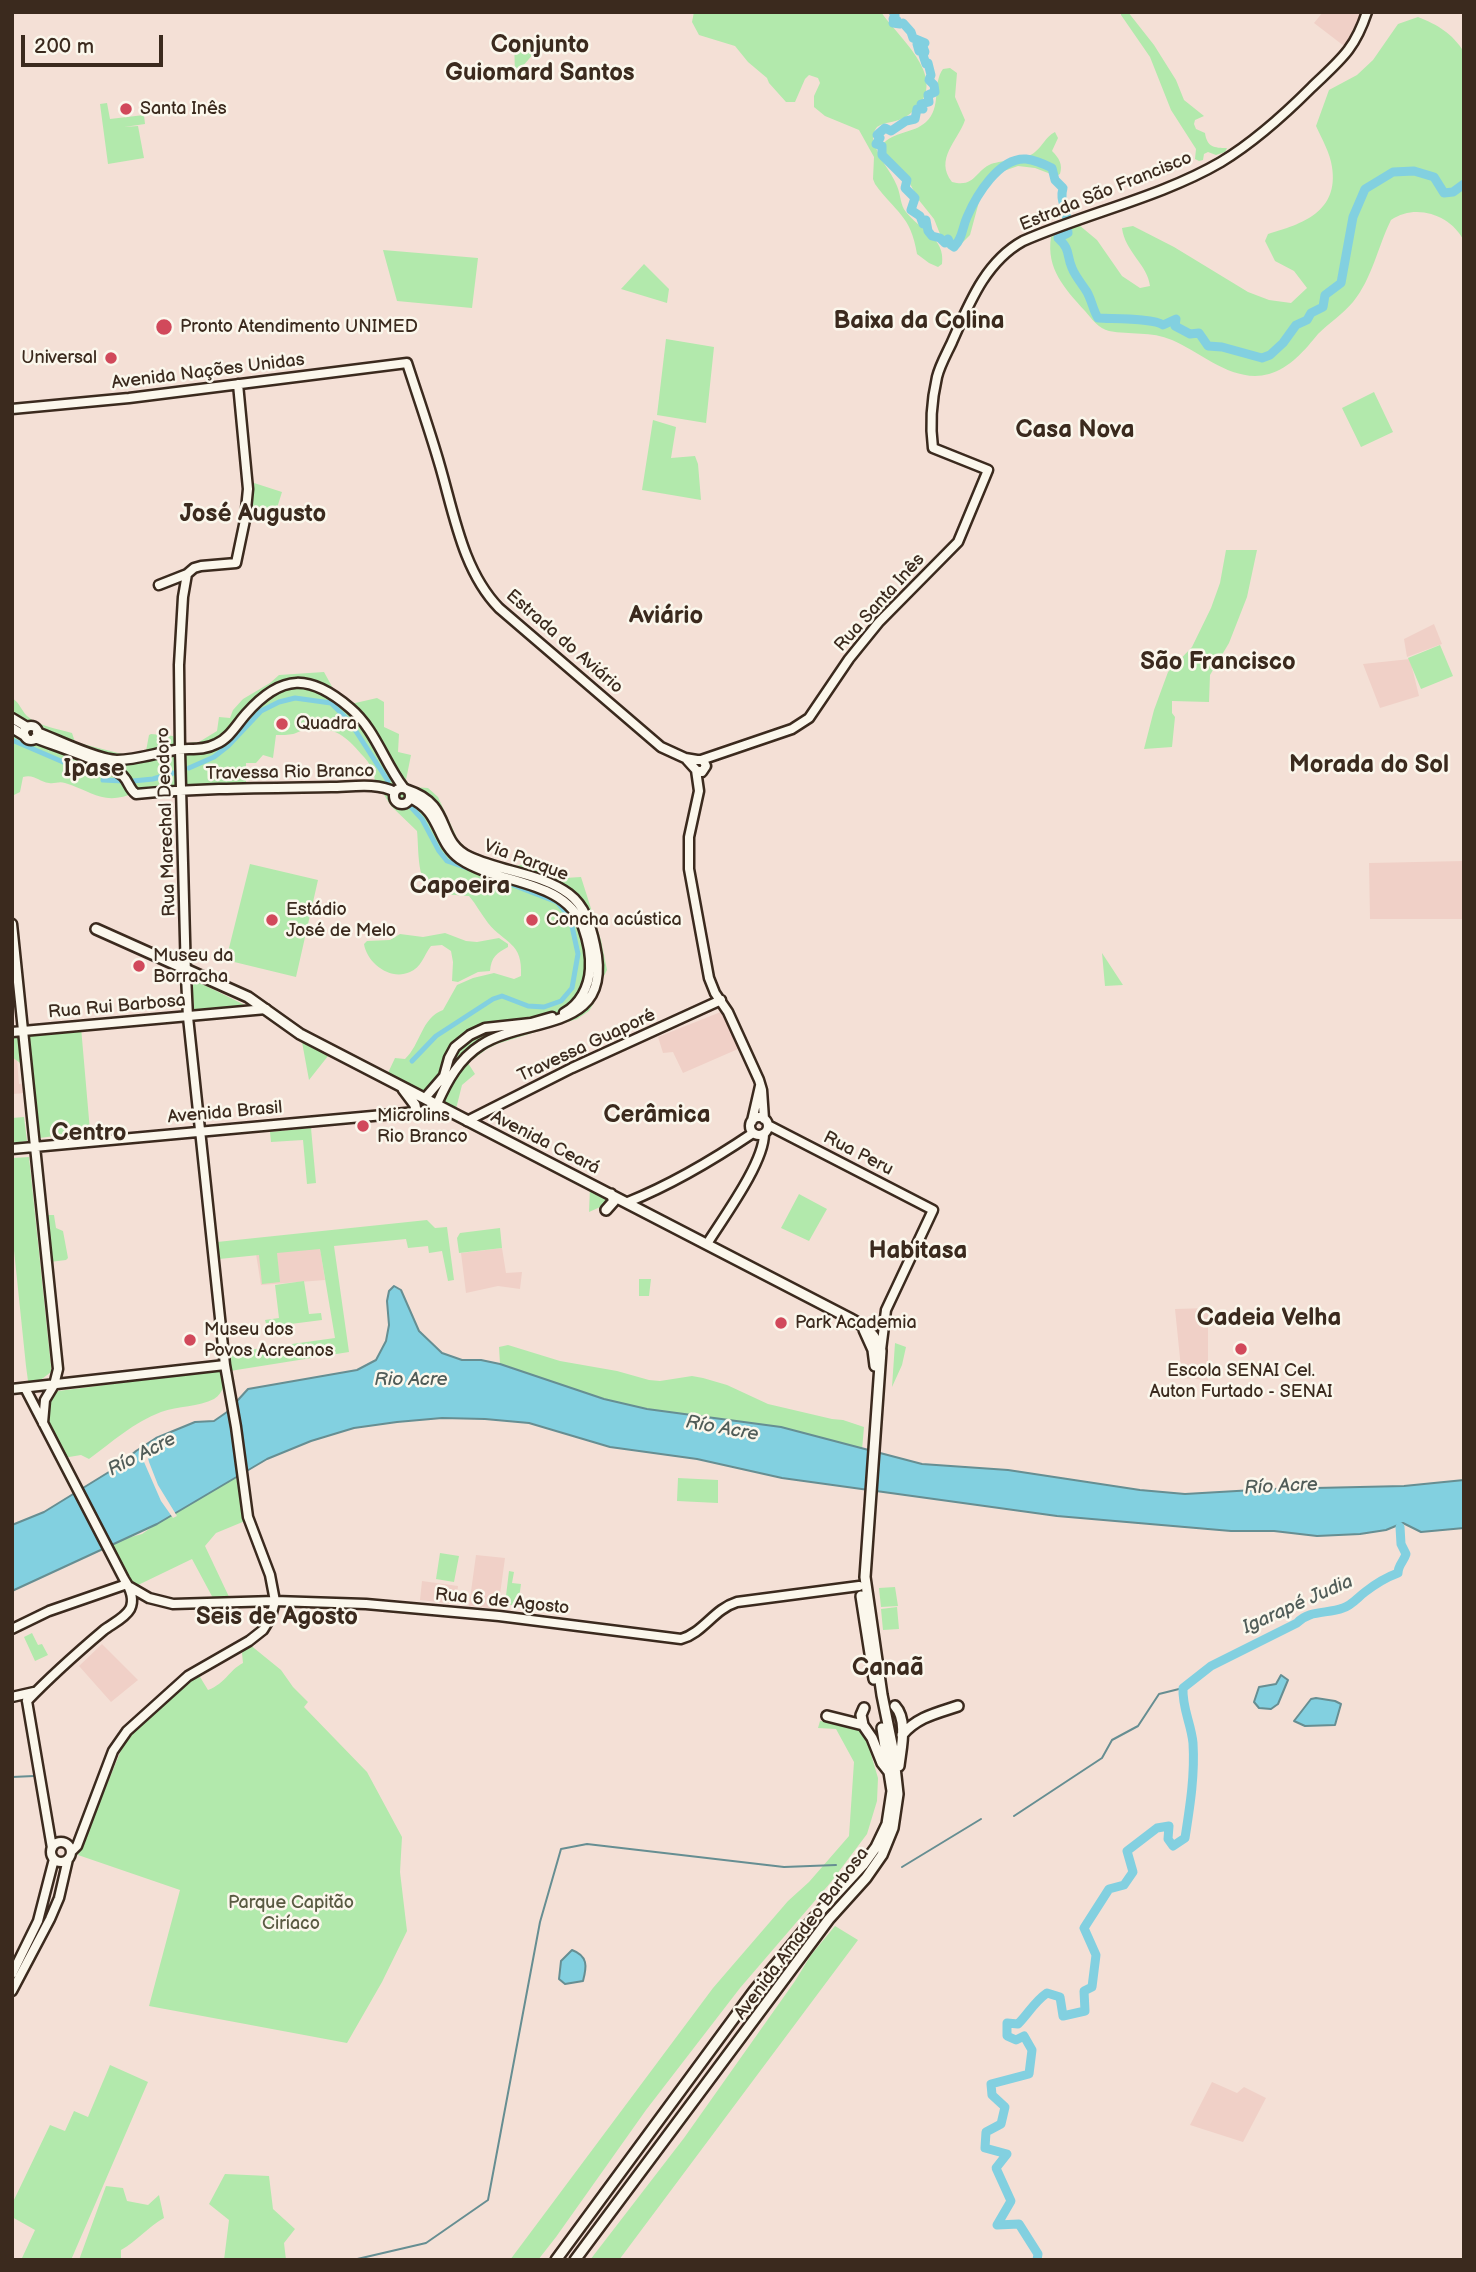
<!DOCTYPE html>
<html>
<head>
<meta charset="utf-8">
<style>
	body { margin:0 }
	#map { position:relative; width:1476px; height:2272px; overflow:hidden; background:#f4e0d6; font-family:"Balsamiq Sans",sans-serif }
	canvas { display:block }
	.frame { position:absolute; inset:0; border:14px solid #3b2a1e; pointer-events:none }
	.scale { position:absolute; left:21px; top:35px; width:142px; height:32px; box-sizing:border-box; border:4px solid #3b2a1e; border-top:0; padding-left:9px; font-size:21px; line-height:24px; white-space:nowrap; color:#3b2a1e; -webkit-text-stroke:5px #fbf7ec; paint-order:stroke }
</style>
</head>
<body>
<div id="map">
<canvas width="1476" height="2272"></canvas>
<div class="frame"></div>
<div class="scale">200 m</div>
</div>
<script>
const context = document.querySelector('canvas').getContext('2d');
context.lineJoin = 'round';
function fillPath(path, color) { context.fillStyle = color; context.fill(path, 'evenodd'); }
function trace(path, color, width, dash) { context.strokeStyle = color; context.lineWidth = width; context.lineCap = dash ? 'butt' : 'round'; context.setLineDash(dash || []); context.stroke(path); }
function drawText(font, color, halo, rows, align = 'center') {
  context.font = font + ' "Balsamiq Sans",sans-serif'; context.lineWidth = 5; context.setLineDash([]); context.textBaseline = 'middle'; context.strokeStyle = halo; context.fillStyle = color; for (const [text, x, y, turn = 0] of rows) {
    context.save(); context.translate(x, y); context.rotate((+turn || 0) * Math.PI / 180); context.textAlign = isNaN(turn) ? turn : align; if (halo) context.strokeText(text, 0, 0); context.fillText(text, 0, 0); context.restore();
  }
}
fillPath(new Path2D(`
	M1323,12h42l-17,37 -34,-26z
	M1434,624l8,20 -35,13 -3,-18z
	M1410,659l9,37 -39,12 -17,-44z
	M1464,861v58h-94l-1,-56z
	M723,1011l15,38 -55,24 -10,-21 -10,1 -5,-16z
	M12,1055l5,4 2,25 7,-1 1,10 -15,1z
	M320,1248l5,32 -64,5 -5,-31z
	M502,1248l4,25 16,-1 -2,17 -22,-3 -32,7 -5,-40z
	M1208,1308v72l-26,-2 -7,-69z
	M476,1555l29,3 -7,51 -29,-3z
	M422,1581l36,5 -2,18 -36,-4z
	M102,1644l36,36 -27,22 -32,-36z
	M1212,2082l25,11 7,-6 22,11 -23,44 -53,-17z`), '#f0d0c7');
fillPath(new Path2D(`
	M694,12h187c22,31 74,71 26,104 -10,7 -21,5 -30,11 -4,6 -5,9 -3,15 4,16 17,29 23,44 4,9 3,19 9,26 13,17 40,26 36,52l-4,3 -9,-4 -12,-9c-6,-39 -22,-42 -42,-70l-2,-5 1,-22 -15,-27 -34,-14 -11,-9v-11l6,-13 -2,-5 -9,-3 -4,4 -10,23h-9l-17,-19 -2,-5 -19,-16 -13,-16 -36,-11 -7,-13z
	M1121,12h7l26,33 22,35 8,20 20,16 -9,4 -1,4 2,5 9,4c2,14 9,15 22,15l-2,4 -9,3 -8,-3 -4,2 -1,6 -4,1 -4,-2 1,-10 -25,-39 -21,-53 -29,-42z
	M1418,17c20,8 34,16 46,35v189c-13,-26 -48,-38 -73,-21 -13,26 -19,59 -38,82 -10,12 -24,21 -35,32 -13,16 -28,34 -49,40 -35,10 -67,-21 -97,-34 -21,-9 -42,-5 -63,-9 -10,-2 -18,-13 -24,-20 -20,-22 -39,-42 -34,-74l28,-12 18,15 25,36 18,12 10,-2c-2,-21 -25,-34 -28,-58l11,-2 41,21 74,45 21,8 22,3 16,-15 -13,-17 -19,-10 -10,-20 3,-7c34,-10 71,-22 64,-67 -2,-14 -10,-28 -16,-41l13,-36 28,-15 16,-15 25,-36z
	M514,37l28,7 -27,31z
	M950,68l7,5 -2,24 10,23c-7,21 -31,39 -13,62 23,6 23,-11 39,-18 12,-4 35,-4 44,-12 8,-6 10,-15 20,-20l3,6 -6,13c7,7 11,13 8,23l-4,2 -21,-8 -17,-2 -23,8 -15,24 -10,37 -11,11 -8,2 -7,-4 -10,-25 -16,-20 -11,-21 -25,-29v-4c11,-14 31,-11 44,-23 16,-14 6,-39 17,-53z
	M107,103l3,16 34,-4 1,9 -21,3 14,-1 6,32 -36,6 -8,-60z
	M383,250l95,8 -6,50 -75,-7z
	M644,264l25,25 -2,14 -46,-14z
	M666,339l48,8 -8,76 -49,-8z
	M1374,392l19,40 -32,15 -19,-39z
	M653,420l23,7 -5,31 24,-2 3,8 3,36 -59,-10z
	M251,482l31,10 -10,32 -23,-7z
	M1226,550h31l-10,47 -18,46 -19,32 -1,27 -37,-1v12l3,4 -3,30 -28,2 10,-39 14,-38 24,-25 19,-39 9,-25z
	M1440,645l13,31 -32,13 -13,-31z
	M324,672l11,20 16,12 26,-6 7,4v25l15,7 -1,18 13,3 -5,25 6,7 16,1 10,9 20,43 11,11 13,7 29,9 25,-5 8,15 5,2 32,-2 20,63 6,30 -8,16 -5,17 -5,8 -12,8 -80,25 -10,5 -19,14 7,11 -13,11 -7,28 -68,-38 8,-17 10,1c16,-15 16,-41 38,-49l14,-25 16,-7 21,-5 20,6 7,-3c2,-34 -16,-32 -33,-53 -7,-9 -12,-19 -19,-27 -11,-1 -24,-1 -34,-4 -19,-5 -16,-45 -18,-61l-26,-25 -8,-13 -9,-1c3,-13 -1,-25 -10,-35 -18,-20 -26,-30 -56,-28 -6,0 -10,4 -15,5 -5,1 -11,1 -17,1l-3,23 -10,-3 -7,8h-10v21l-109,8c-33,14 -41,1 -72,-9 -6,-2 -10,1 -16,0 -10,-1 -14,-9 -26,-6l-3,15 -8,4v-98c8,5 9,12 15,18 11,10 31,13 45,17l3,9 47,12 24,-3 3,-16 2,-1 22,2 3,8 23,-2 18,-11 2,-14 11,1 3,-8 10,-11 27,-16 9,-8z
	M250,864l68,16 -22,97 -70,-17z
	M445,933l21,8 11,1 22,-4 9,6v3c-11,6 -17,10 -18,24l-12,1 -20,10 -6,-1 1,-19 -2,-11 -9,-6 -11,1c-7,9 -10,22 -21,26 -20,9 -43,-9 -46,-28l3,-3 23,-1 10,-6 23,3z
	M1102,953l21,32 -18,1z
	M192,979l61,30 -59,2z
	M81,1027l9,104 -50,7 -11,-106z
	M21,1032l6,36 -15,-11v-24z
	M302,1042l26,14 -19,24z
	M24,1117l3,24 -15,2v-25z
	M311,1128l5,55 -9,1 -4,-44 -32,2 -1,-10z
	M29,1157l22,209v6l-13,10 -10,-1 -2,-15 -14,-135v-73z
	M590,1187l19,16 -20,9z
	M799,1194l28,15 -18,32 -28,-13z
	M46,1215h8l2,13 7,3 5,27 -2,2 -16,2z
	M427,1220l8,8 12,-1 7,53 -6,1 -6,-30 -13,2 -1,-7 -20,2 -2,-9 -72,7 15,106 -119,19 -3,-18 108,-15 -15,-89 -43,4 3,29 -18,2 -3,-29 -40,4 -2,-17z
	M500,1228l2,20 -43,5 -2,-15 3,-5z
	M639,1279h12l-2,17h-10z
	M304,1281l5,33 12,-1 1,7 -55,7 -2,-7 14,-2 -4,-33z
	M895,1343l11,4 -4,18 -10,22z
	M508,1345l52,16 57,10 32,9 11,1 32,-5 11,2 24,7 41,19 64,15 11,1 21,7 -2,23 -81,-23 -134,-18 -43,-10 -104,-35 -1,-17z
	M223,1370c2,11 2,22 -9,29 -15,8 -36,7 -53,13 -27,10 -49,30 -72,47l-8,-4 -18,3c-10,-20 -30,-51 -5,-67z
	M236,1477l9,44 -29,12 -11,13 25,53 -16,1 -22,-41 -56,27 -7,-5 -20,-38 33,-9 24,-17z
	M678,1478l40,2v23l-41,-2z
	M440,1553l19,3 -5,26 -18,-3z
	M509,1571l5,1 -2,11 9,1 -3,22 -13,-2z
	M895,1587l3,19 -17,1 -2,-19z
	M897,1607l2,22 -16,1 -2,-21z
	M32,1633l6,12 4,-1 6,11 -13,6 -11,-24z
	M249,1644l32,26 12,17 15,15 -4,5 63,65 35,65 -2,35 7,59 -25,51 -35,61 -198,-37 31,-116 -102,-35 46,-112 32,-38 41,-33 11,18c18,-7 20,-19 35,-27l-1,-10z
	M820,1721l34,3 11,10 13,44 -1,23 -10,33 -36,48 -91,106 -94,122 -90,127 -18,23h-28l203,-272 75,-87 21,-19 40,-46 5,-74 -18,-33 -18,-1z
	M835,1926l23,14 -239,320h-29l94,-122 111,-157 16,-26z
	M110,2065l38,17 -77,178h-44l-5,-2 13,-28 -23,-13v-13l38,-79 15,6 9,-20 14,6z
	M225,2174l44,2 4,33 22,20 -11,14 2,17h-62l5,-40 -20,-16z
	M106,2186l17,2 4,13 21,4 11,-10 5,23c-16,9 -27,23 -43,32v10h-42z`), '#b2e9ac');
const water = new Path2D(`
	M394,1286l7,4 18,41 23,22 20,7h19l19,4 104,35 43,10 134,18 141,37 86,6 132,20 45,4 86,-5 133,-3 60,-6v48l-43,4 -18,-9 -17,7 -26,4 -43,2 -43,-5h-43l-174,-15 -275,-38 -85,-19 -87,-12 -81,-24 -44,-4 -43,-1 -45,4 -43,6 -43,13 -44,18 -110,65 -145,67v-66l32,-13 73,-45 19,-16 20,-13 39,-16 19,-1 13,-9 21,-23 109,-19 19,-10 10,-19 3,-16 -2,-24 2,-10z
	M1281,1675l7,5 -10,24 -7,5 -12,-1 -5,-6 5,-15 17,-3z
	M1316,1698l19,3 6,3 -6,21 -30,1 -11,-5 17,-22z
	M572,1950c16,6 15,16 11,31l-18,3 -6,-5 2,-18z`);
fillPath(water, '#82d0e0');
trace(water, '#668e92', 2);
fillPath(new Path2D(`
	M144,1441l5,21 9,23 19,31 -4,2 -12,-17 -17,-39 -4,-18z`), '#f4e0d6');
trace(new Path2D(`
	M12,1777l22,-1
	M1014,1816l88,-58 10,-18 26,-14 21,-32 24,-6
	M902,1867l79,-48
	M353,2260l73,-17 62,-43 52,-278 21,-73 26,-5 197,23 52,-2`), '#668e92', 2);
trace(new Path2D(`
	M12,740l79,34
	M189,768l25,-11 14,-11 33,-35 18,-9 16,-4 36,5 19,19 38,59
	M103,780l20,1
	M133,781l20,-2 20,-6
	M410,806l12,13 17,32 8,10 26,9
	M412,1061l24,-25 57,-37 9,-3 26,10 16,1 17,-6 11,-13 6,-34 -8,-37 -13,-15 -65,-25`), '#82d0e0', 5);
trace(new Path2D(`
	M893,12l2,3 -2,4 4,1 -4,3 7,1 3,-1 8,9 2,6 12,5 -8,1 2,7 4,-4 2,5 -2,3 3,9 2,-1 3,12 -2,5 5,5 1,7 -7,3 1,7 -8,2 2,5h-6l-2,10 -9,2 -15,10 -6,-3 -8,7 3,3 -4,6 6,2v9l25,25 -2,8 10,10 -4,12 9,6 3,8 3,-4 2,11 4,5 8,2 5,5 3,-4 3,6 3,2c9,-9 8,-19 13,-30 9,-21 32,-60 59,-58 9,1 18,5 26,9l3,12 8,8c-3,11 1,15 3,25 1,6 1,13 2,20l-10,5c13,12 8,16 14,30 3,8 10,16 15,24 5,9 6,18 11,26 15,1 56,0 65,7l13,-6 -1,7 15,8 9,-1 9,13 14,1 40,11 8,-3 13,-12 13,-18 11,-5 4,-7 12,-6 2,-12 16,-12 12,-66 12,-28 28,-17 21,-1 20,6 10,16 9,-1 11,-8
	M1037,2260l1,-6 -19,-30 -22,1 14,-24 -15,-33 11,-14 -22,-6 1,-16 15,-8 4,-17 -13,-12 -1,-11 38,-10 3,-24 -8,-14 -8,4 -9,-4v-13l11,1c11,-11 16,-22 29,-31l13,4 3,19 22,-5 -1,-20 8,-4 4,-32 -12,-27 25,-39 15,-4 9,-13 -6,-21 30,-23 12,-2 -1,13 5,7 12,-8c5,-32 10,-63 8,-95 -2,-20 -11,-35 -10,-55l28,-22 86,-43c12,-13 30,-9 46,-15 9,-3 14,-10 22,-16 9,-7 22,-15 33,-19 0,-8 6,-12 8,-19l-5,-10 -1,-17`), '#82d0e0', 9);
const secondary = new Path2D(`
	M12,409l117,-11 278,-35c11,34 23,68 33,103 14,48 23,105 59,142l162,139 24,11 12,2
	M159,585l28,-11
	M12,718l15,9
	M24 733a7 7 0 1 1 14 0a7 7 0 1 1-14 0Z
	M12,728l13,8
	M37,732c19,7 61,28 80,28 19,0 39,-7 58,-10 14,-2 28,1 41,-6 13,-5 21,-20 30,-30 36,-41 64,-40 104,-6 25,21 34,54 53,79
	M35,738c20,8 74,25 88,38 6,6 6,13 13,18 64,-6 130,-6 195,-7 19,0 46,-5 64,5
	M687,760l9,10 3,21 -10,46v32l20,109 6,15 13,19 31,68 3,10 2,29
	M701,760l91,-31 17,-11 40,-59 30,-37 79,-80 30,-72 -55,-22c-3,-22 -1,-49 4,-71 3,-12 10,-24 15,-35 17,-38 33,-80 71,-101 64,-28 138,-44 198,-79 33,-20 63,-47 90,-74 29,-28 43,-37 56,-76
	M696,770l6,2 4,-6 -3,-6h-5
	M394 796a8 8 0 1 1 16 0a8 8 0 1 1-16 0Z
	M408,790c46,15 27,51 62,67 32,15 71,16 99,37 16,12 22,32 26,51 20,89 -67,70 -114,100 -22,14 -34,36 -44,59
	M410,798c32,14 25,43 50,61 38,26 104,19 123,68 5,14 8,27 7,42 -1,18 -10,35 -26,44
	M12,924l46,445 -4,16 -9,15 -2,23
	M12,1032l254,-23
	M425,1098l19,-22 5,-18 6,-11 15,-12 15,-7 46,-5 21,-6
	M750 1126a9 9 0 1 1 18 0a9 9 0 1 1-18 0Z
	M467,1121l105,-53 149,-68
	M752,1121l8,-35
	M768,1125l165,85 -47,100 -5,40
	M12,1149l426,-39 3,-3
	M628,1202c45,-18 85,-42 125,-69
	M707,1244c16,-26 57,-81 57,-110
	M25,1388l99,191c6,9 11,20 6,30 -5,9 -18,15 -26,21 -26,22 -53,46 -77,71
	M12,1389l213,-24
	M130,1587l19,11 24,6 102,-3 91,3 133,12 182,23c22,-6 33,-30 56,-37l122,-16
	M12,1629l37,-18 78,-27
	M12,1697l22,-5
	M27,1701l25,147
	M51 1852a10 10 0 1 1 20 0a10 10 0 1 1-20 0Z
	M71,1852l6,-6 36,-95 14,-20 61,-55 61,-35 14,-11 8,-13 4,-16 -5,-26 -22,-58 -12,-90 -11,-62 -37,-348 -2,-41 -6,-226 -1,-85 4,-68 4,-23 7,-6 7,-2 35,-3 9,-43 3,-31 -10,-105
	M12,1974l26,-53 16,-62
	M12,1991l38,-72 9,-21 9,-39`);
const primary = new Path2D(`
	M96,929l152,68 52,37 551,285c15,8 25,15 30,32l-16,226 17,118 11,54 5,45 -5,34 -11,27 -16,23 -37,41 -254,341
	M403,1089l12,16 1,6
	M606,1210l8,-9 -3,-7
	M864,1330l9,20 2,16
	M861,1596l13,83
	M895,1706c13,14 6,42 4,60
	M864,1708l-3,7 2,10 9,13 10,25 7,9
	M827,1716l36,9
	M902,1735c15,-18 35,-22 56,-29
	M556,2260l198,-269 60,-73 49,-53 13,-18 11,-23 5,-33 -10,-63`);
trace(secondary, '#3b2a1e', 13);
trace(primary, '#3b2a1e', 14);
trace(secondary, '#fbf7ec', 8);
trace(primary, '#fbf7ec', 9);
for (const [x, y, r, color] of [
	[126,109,7,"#d1495b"],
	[164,327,9,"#d1495b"],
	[111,358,7,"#d1495b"],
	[282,724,7,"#d1495b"],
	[272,920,7,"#d1495b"],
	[532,920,7,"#d1495b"],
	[139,966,7,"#d1495b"],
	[363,1126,7,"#d1495b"],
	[781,1323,7,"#d1495b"],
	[190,1340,7,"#d1495b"],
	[1241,1349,7,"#d1495b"]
]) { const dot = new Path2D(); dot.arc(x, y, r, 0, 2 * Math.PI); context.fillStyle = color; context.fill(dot); trace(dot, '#fbf7ec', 2.5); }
drawText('18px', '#3b2a1e', '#fbf7ec', [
	["Santa Inês",140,109],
	["Pronto Atendimento UNIMED",180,327],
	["Universal",97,358,"right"],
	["Quadra",296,724],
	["Estádio",286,910],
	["José de Melo",286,931],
	["Concha acústica",546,920],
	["Museu da",153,956],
	["Borracha",153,977],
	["Microlins",377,1116],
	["Rio Branco",377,1137],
	["Park Academia",795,1323],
	["Museu dos",204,1330],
	["Povos Acreanos",204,1351],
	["Escola SENAI Cel.",1241,1371,"center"],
	["Auton Furtado - SENAI",1241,1392,"center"]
], 'left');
drawText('18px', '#3b2a1e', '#fbf7ec', [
	["Estrada São Francisco",1106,192,-22],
	["Avenida Nações Unidas",208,372,-7],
	["Rua Santa Inês",880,603,-48],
	["Estrada do Aviário",564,642,41],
	["Travessa Rio Branco",290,773,-1],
	["Rua Marechal Deodoro",167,822,-92],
	["Via Parque",526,861,20],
	["Rua Rui Barbosa",117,1007,-5],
	["Travessa Guaporé",587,1046,-25],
	["Avenida Brasil",225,1113,-5],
	["Avenida Ceará",545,1143,27],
	["Rua Peru",858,1154,27],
	["Rua 6 de Agosto",502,1602,6],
	["Avenida Amadeo Barbosa",802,1934,-53]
]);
drawText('18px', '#595a42', '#fbf7ec', [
	["Parque Capitão",291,1903],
	["Ciríaco",291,1924]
]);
drawText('italic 19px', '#505c58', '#fbf7ec', [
	["Rio Acre",411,1380],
	["Río Acre",722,1429,10],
	["Río Acre",142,1455,-27],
	["Río Acre",1281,1487,-3],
	["Igarapé Judia",1298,1605,-24]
]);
drawText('bold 24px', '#3b2a1e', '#fbf7ec', [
	["Conjunto",540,46],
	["Guiomard Santos",540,74],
	["Baixa da Colina",919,322],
	["Casa Nova",1075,431],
	["José Augusto",253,515],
	["Aviário",666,617],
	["São Francisco",1218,663],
	["Morada do Sol",1369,766],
	["Ipase",94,770],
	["Capoeira",460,887],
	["Cerâmica",657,1116],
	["Centro",89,1134],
	["Habitasa",918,1252],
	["Cadeia Velha",1269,1319],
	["Seis de Agosto",277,1618],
	["Canaã",888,1669]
]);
</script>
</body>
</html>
